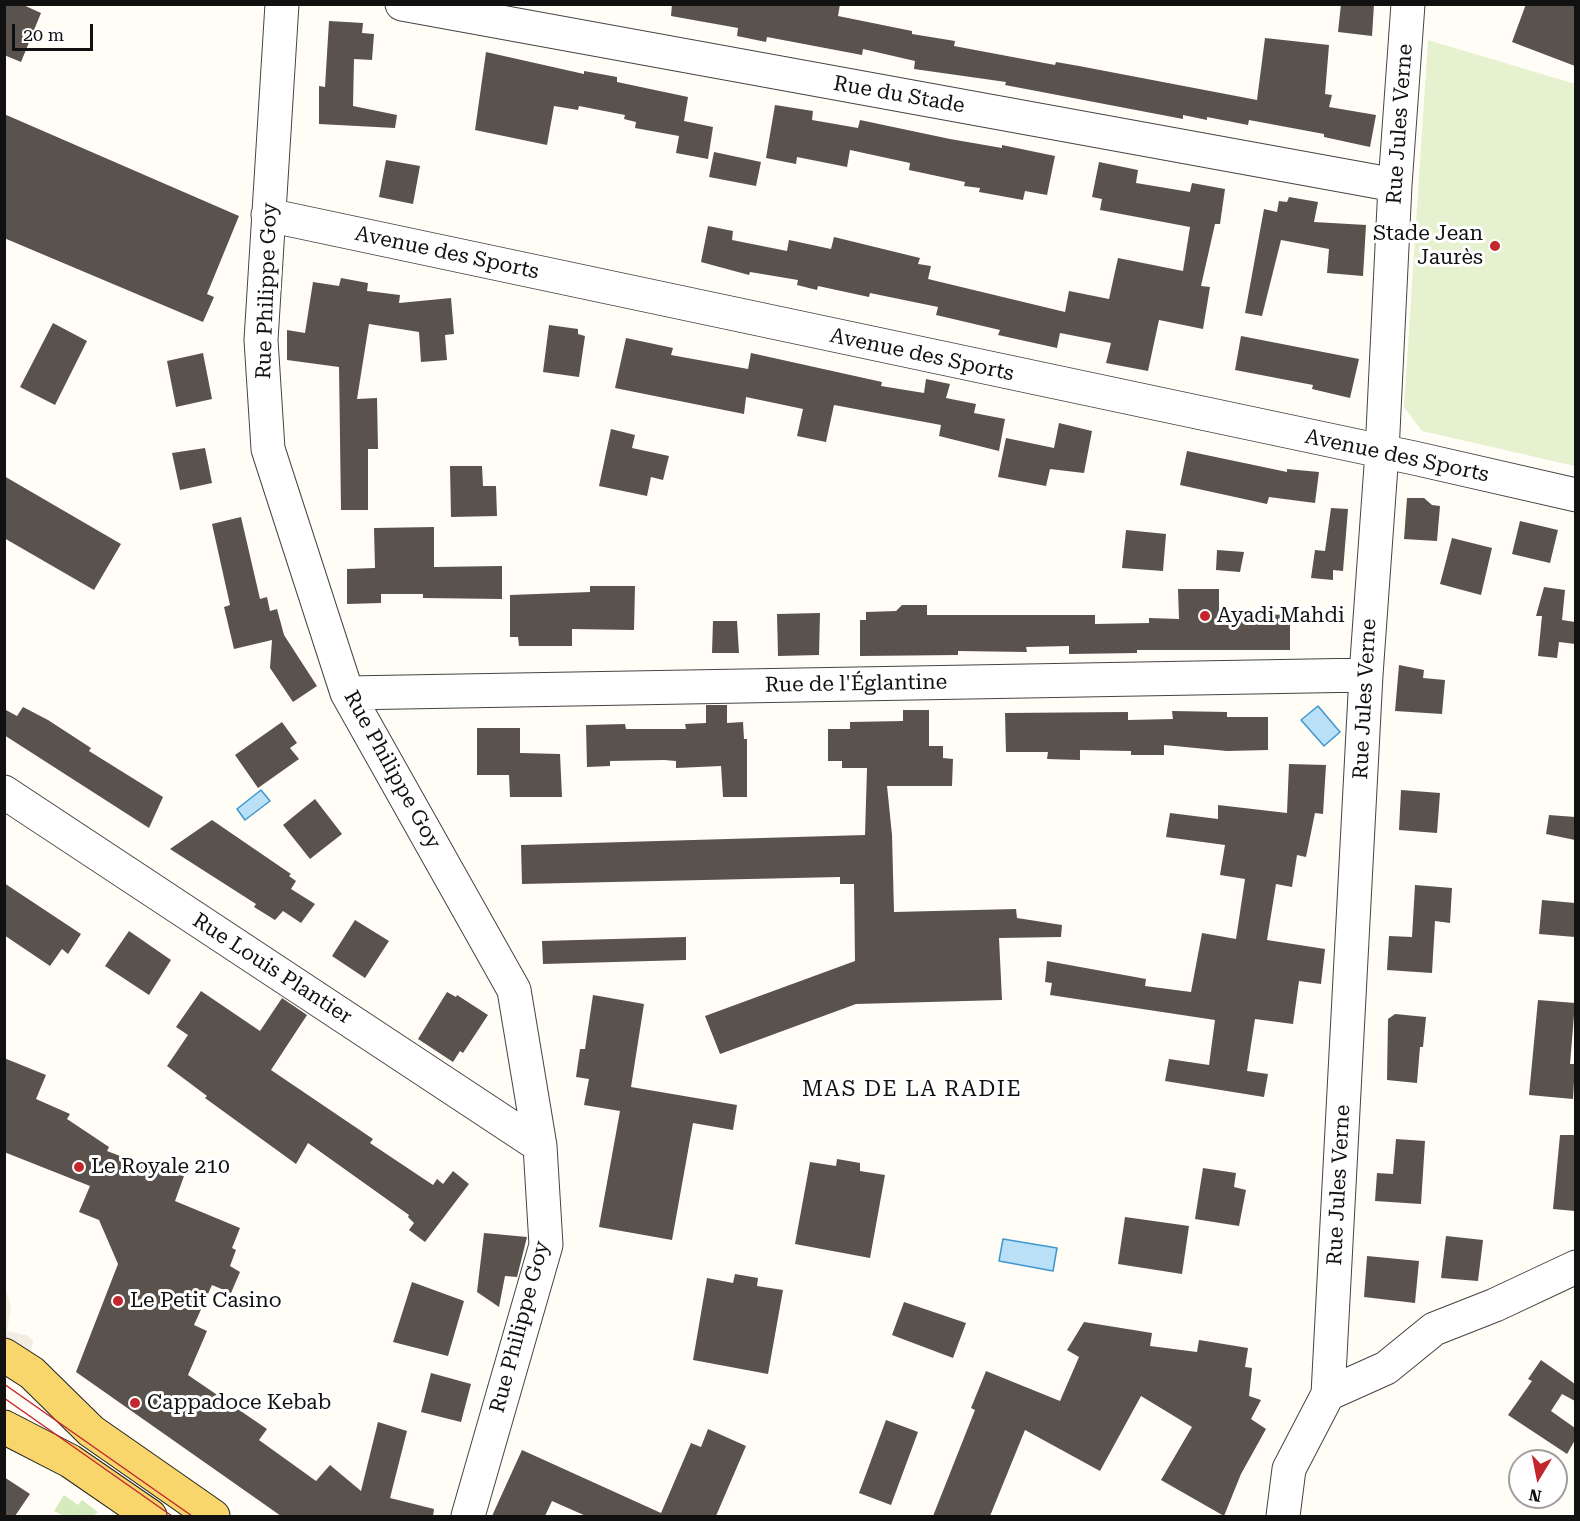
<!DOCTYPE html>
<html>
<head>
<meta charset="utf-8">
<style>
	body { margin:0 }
	#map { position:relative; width:1580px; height:1521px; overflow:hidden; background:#fffdf5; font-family:"Roboto Serif",serif }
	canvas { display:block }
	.frame { position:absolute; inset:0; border:6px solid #111; pointer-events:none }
	.north { position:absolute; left:1508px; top:1449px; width:60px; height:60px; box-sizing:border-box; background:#fff; border:2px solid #a0a0a0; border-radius:50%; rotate:190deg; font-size:16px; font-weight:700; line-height:24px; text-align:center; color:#111 }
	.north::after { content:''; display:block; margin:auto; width:21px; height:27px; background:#c4262e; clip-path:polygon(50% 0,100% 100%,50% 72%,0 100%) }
	.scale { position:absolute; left:12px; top:24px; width:81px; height:27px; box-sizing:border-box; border:3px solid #111; border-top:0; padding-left:8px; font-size:18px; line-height:21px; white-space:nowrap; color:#111; -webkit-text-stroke:4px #fff; paint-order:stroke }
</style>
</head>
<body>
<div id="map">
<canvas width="1580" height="1521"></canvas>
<div class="frame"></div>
<div class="north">N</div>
<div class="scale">20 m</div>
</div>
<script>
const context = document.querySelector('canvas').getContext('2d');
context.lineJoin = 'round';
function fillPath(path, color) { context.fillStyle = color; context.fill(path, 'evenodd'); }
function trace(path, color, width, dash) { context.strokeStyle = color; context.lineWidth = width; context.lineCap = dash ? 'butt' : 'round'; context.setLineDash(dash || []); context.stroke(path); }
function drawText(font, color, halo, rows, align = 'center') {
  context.font = font + ' "Roboto Serif",serif'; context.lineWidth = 6; context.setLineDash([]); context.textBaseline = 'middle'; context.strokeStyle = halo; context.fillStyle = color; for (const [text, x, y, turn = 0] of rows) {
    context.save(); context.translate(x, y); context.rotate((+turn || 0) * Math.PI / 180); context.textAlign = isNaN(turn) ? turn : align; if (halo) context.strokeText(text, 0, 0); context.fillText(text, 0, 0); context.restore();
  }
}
fillPath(new Path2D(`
	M64,1495l14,10 4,-5 16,12 -5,4h-29l-10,-5z`), '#d5ebbd');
fillPath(new Path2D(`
	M1428,40l147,44v382l-153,-35 -18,-24z`), '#e6f2cf');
fillPath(new Path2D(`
	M4,1285l7,21 -4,25 19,4 7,5 -3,18 -25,-12z`), '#f1ede2');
const water = new Path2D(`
	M1318,706l22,26 -16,14 -23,-26z
	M261,790l9,11 -25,19 -8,-11z
	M1003,1239l54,9 -4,23 -54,-10z`);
fillPath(water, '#b9e0f7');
trace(water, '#3f96cf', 1.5);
fillPath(new Path2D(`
	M4,4h17l20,9 -20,49 -17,-7z
	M672,4h168l-2,12 74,15v3l43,7 -1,5 101,19 1,-3 23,4 178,34 8,-62 64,7 -4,49 7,1 -3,12 47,8 -6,32 -46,-10v-3l-75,-14 -1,5 -41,-8v3l-24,-5v4l-178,-34 1,-3 -92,-13 1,-8 -52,-12 -1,6 -95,-18 -1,5 -29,-6 1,-8 -67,-12z
	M1341,4h33l-2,32 -34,-4z
	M1526,4h49v62l-63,-24z
	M329,21l34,2 -1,10 12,1 -2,26 -18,-1 -1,47 44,9 -2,13 -76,-4v-38l6,1z
	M486,52l98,22v-3l33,6v5l71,15 -4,24 29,6 -5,32 -32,-6 3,-17 -44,-8 1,-6 -12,-3 1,-4 -46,-9 -1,4 -24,-4 -7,39 -72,-15z
	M775,105l38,6 -1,9 46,8 2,-8 90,19 52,9v-3l53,11 -8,39 -22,-4 -2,9 -44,-8 1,-4 -16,-2 1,-4 -56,-12 1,-7 -60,-13 -3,17 -50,-10 -1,7 -30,-6z
	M4,114l235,102 -32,78 7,3 -11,25 -199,-84z
	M714,152l47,10 -5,24 -47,-9z
	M386,160l34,6 -7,38 -34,-7z
	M1099,162l39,8 -2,13 54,9 2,-9 33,6 -5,35h-5l-14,62 9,1 -7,42 -44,-9 -11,51 -42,-8 5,-20 -51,-10 -3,15 -59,-13 2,-5 -64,-15 2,-8 -68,-14 -1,4 -51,-11 -1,4 -20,-5 1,-5 -48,-8 -1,3 -48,-13 7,-36 25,5 -1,9 55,11 2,-11 42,9 3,-12 86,21 -2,6 13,2 -3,13 137,33 4,-21 40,8 9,-41 65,13 7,-44 -90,-17 2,-11 -10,-2z
	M1289,197l29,5 -4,20 52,3 -3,51 -36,-3 2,-24 -48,-9 -19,76 -17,-3 19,-104 13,3 2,-11 8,1z
	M341,278l27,5 -1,8 33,4 -1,8 52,-5 3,36 -9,1 2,25 -26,2 -2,-30 -50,-8 -12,75 20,-1 1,51h-10v61h-27l-2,-143 -52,-7v-30l18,3 8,-51 26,4z
	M53,323l34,18 -32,64 -35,-18z
	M549,325l29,4v5l7,2 -6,41 -36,-5z
	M1241,336l118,23 -9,39 -38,-9 1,-4 -78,-15z
	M626,338l47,10 -2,7 77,14 3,-16 131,29 -1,4 43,7 2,-14 24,5 -4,14 30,6 -2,9 31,6 -6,32 -60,-15 2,-11 -107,-20 -8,37 -29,-6 6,-27 -57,-12 -2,17 -129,-26z
	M203,353l9,46 -36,8 -9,-46z
	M1059,423l33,8 -8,42 -34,-4 -4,17 -48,-9 8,-39 48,10z
	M611,429l24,6 -3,13 37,8 -6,24 -12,-3 -4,19 -48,-10z
	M205,448l7,35 -32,7 -8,-37z
	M1187,451l100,21v-3l32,3 -4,31 -46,-6 -2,7 -87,-19z
	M450,466h32l1,20h13l1,30 -46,1z
	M4,476l117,68 -27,46 -90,-52z
	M1407,498h17l8,7 8,1 -3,35 -33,-2z
	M1331,508l17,1 -5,62 -10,-1v10l-22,-2 4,-28 10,1z
	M241,517l19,82 7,-2 3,14 7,-2 7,26 33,51 -24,16 -23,-34 2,-28 -38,9 -10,-42 6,-2 -18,-81z
	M1520,521l38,9 -8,33 -38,-9z
	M434,527v40l68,-1v33l-79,-1v-4h-42v9l-34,1v-35l28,-1 -1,-40z
	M1126,530l40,4 -3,37 -41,-3z
	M1452,538l40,10 -11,47 -41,-11z
	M1217,550l27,2 -4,20 -24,-2z
	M590,586h45l-1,44 -62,-1v17h-53l-1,-9h-8v-42l80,-3z
	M1544,587l21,3 -3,30 13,2v22l-16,-2 -2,16 -19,-2 4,-40h-6z
	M1178,589h41v24l71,2v35h-153v3l-68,1v-8l-43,1 1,5 -69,-1v4l-98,1v-36h6v-8l30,-1 6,-6h25v10h168v9l54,-1v-5l30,1z
	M820,613l-1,42 -41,1 -1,-42z
	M713,621h24l2,32h-27z
	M1399,665l25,5 -1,8 22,2 -3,34 -47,-3z
	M706,705h21v18l16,-1 1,17h3v58h-24l-2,-31 -45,2v-7l-12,-1 -54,1v5l-23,1 -1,-42 39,-1 1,5h60l-1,-5 21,-1z
	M23,707l25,13 43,28 -2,3 74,46 -14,31 -145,-93v-26l13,7z
	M903,710h26v36h14v12l10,1 -1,27h-65l5,49 2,77 122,-3 1,9 45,7 -1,12 -62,1 3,62 -146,4 -136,50 -15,-38 150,-55 -1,-77h-14v-7l-318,7 -1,-39 344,-10 2,-67h-25v-7h-14v-32h22v-7l53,-1z
	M1172,711l55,1v5h41v33l-41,1 -63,-6v10h-33v-4l-51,-1v10l-33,-1 1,-7h-42l-1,-39 123,-1v8l45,-1z
	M282,722l15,21 -7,5 9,11 -41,29 -23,-33z
	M477,728h43v25l40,1 2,43h-52l-1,-22h-32z
	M1289,764l37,1 -3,49 -8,-1 -9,44 -9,-2 -5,32 -16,-3 -9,56 58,9 -4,35 -22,-3 -6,43 -38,-5 -8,52 21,3 -4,23 -99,-16 4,-22 40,6 6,-45 -165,-25 2,-12 -7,-1 2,-21 99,18 -1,7 46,6 11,-59 34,6 9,-60 -25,-4 5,-30 -59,-8 4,-24 48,6v-14l69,8z
	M1401,790l39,3 -3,40 -38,-3z
	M315,799l27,35 -32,25 -27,-34z
	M1549,815l26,2v23l-29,-6z
	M212,820l79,54 -2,2 7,5 -5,8 24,15 -14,19 -18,-12 -8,9 -21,-13 2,-3 -86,-55z
	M4,883l77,51 -13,20 -6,-5 -12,17 -46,-31z
	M1415,885l37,3 -2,35 -15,-2 -3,52 -45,-3 2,-34 23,1z
	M1542,900l33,3v34l-36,-3z
	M355,920l34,21 -24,37 -33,-22z
	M129,931l42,29 -22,35 -44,-29z
	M686,937v23l-143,4 -1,-23z
	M201,991l59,40 22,-33 25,17 -36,55 102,69 -3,4 63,42 4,-6 6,5 10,-13 16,13 -44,58 -16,-12 5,-7 -6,-6 1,-2 -101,-72 -12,21 -91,-66 2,-2 -40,-30 21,-31 -12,-8z
	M447,992l9,5 1,-2 31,20 -25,38 -3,-2 -7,11 -35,-23z
	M593,995l51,9 -13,83 106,18 -4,25 -40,-7 -21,117 -73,-13 21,-116 -36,-6 5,-26 -13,-2 4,-28h5z
	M1538,1000l37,3 -5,61h5l-2,35 -44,-4z
	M1395,1014l31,3 -3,30h-3l-3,36 -30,-3 1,-61z
	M4,1058l42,17 -10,24 34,15 -3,5 42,28 -2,4 39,15 2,-4 36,14 -9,25 65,27 -8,20 4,2 -6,16 10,6 -9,21 -19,-8 -18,40 13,6 -19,44 79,54 -8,11 57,41 14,-16 31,26 17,-69 29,9 -17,67 44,11 -1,7h-152l-205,-144 42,-108 -19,-44 -20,-8 11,-26 -86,-34z
	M1560,1135h15v76l-22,-2z
	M1396,1139l29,2 -4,63 -46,-3 2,-28 16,1z
	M837,1159l23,4v8l25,4 -15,83 -75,-14 15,-82 26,4z
	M1203,1168l33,5 -2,14 12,3 -7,36 -44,-7z
	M1125,1217l64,9 -7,48 -64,-10z
	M484,1233l43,4 -10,40 -12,-1 -6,31 -22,-15z
	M1446,1236l37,4 -5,41 -37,-3z
	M1367,1256l52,5 -4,42 -51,-6z
	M735,1274l23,4 -1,8 26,4 -15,84 -75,-14 14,-82 26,5z
	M412,1282l52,19 -16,55 -55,-14z
	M904,1302l62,21 -13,35 -61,-23z
	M1084,1322l68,11 -2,13 47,6 2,-12 49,8 -3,19 7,1 -3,28 12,4 -10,19 15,10 -25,45 -17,42 -63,-36 31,-53 -51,-31 -41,75 -75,-41 -35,86h-57l42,-106 -4,-2 15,-37 74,30 19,-44 -12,-7z
	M1541,1360l34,24v17l-13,-7 -11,17 24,17v12l-8,14 -59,-39 24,-34 -4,-2z
	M431,1373l40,11 -10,38 -40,-10z
	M886,1420l32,12 -27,73 -32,-12z
	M708,1429l38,17 -30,70h-130l-34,-15 -7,15h-53l30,-66 139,63 30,-70 10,4z
	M4,1477l26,17 -15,22h-11z`), '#5a524d');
const minor = new Path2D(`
	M282,4l-21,336 7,109 79,244 167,297 26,156 6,99 -78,271
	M402,4l993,181
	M268,215l1146,243 162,37
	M347,693l1019,-18
	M4,792l536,354
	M1328,1394l38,-719 16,-223 13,-267 13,-181
	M1283,1516l6,-47 39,-75 58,-26 48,-39 61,-24 81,-38`);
const major = new Path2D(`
	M4,1355l28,18 59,58 122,85
	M4,1427l66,34 80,55`);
trace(minor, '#444', 35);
trace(major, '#222', 35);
trace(minor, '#fff', 33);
trace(major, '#f9d66b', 33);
trace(new Path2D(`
	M4,1384l188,132
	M4,1398l168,118`), '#c4262e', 1.5);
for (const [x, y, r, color] of [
	[1495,246,6,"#c4262e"],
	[1205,616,6,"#c4262e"],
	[79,1167,6,"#c4262e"],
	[118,1301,6,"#c4262e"],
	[135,1403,6,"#c4262e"]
]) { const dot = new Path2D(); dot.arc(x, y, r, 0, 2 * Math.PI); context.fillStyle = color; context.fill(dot); trace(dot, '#fff', 2); }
drawText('21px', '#111', '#fff', [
	["Rue du Stade",899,95,10],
	["Rue Jules Verne",1400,124,-86],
	["Avenue des Sports",447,253,12],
	["Rue Philippe Goy",267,291,-88],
	["Avenue des Sports",922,355,12],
	["Avenue des Sports",1397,456,12],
	["Rue de l'Églantine",856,684,-1],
	["Rue Jules Verne",1365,699,-87],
	["Rue Philippe Goy",392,770,61],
	["Rue Louis Plantier",272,969,33],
	["Rue Jules Verne",1339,1185,-87],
	["Rue Philippe Goy",520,1327,-75]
]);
drawText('21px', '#111', '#fff', [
	["Stade Jean",1483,234,"right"],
	["Jaurès",1483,258,"right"],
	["Ayadi Mahdi",1217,616],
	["Le Royale 210",91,1167],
	["Le Petit Casino",130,1301],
	["Cappadoce Kebab",147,1403]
], 'left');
context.letterSpacing = '1.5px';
drawText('22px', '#111', '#fff', [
	["MAS DE LA RADIE",912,1090]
]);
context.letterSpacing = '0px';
</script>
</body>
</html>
